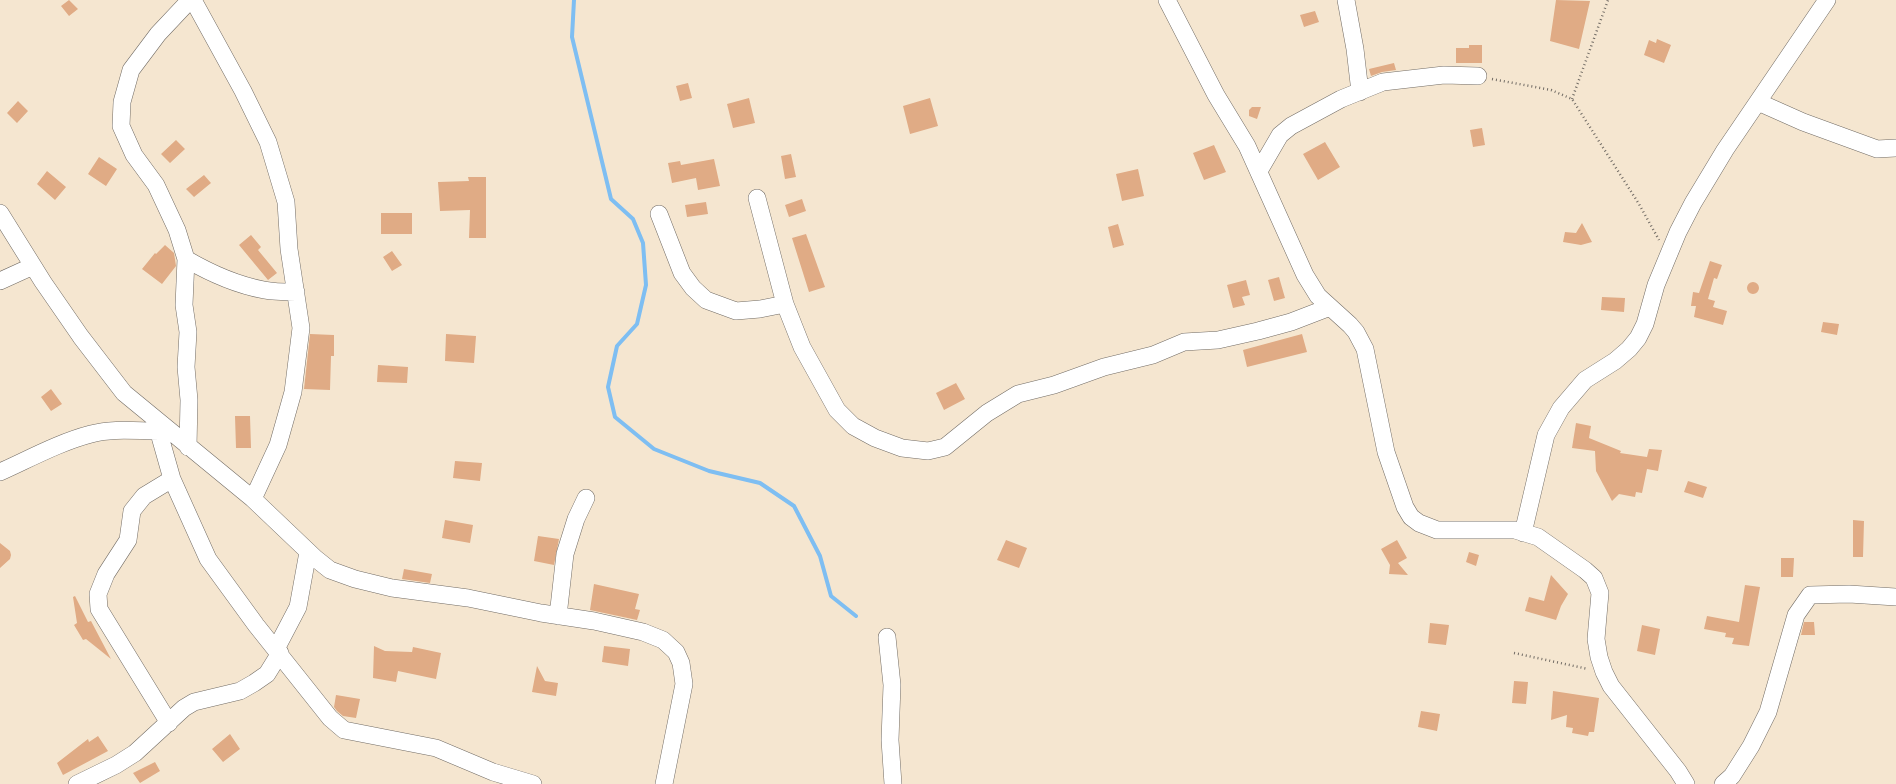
<!DOCTYPE html>
<html>
<head>
<meta charset="utf-8">
<style>
	body { margin:0 }
	canvas { display:block; background:#f5e6d0 }
</style>
</head>
<body>
<canvas width="1896" height="784"></canvas>
<script>
const context = document.querySelector('canvas').getContext('2d');
context.lineJoin = 'round';
function trace(path, color, width, dash) { context.strokeStyle = color; context.lineWidth = width; context.lineCap = dash ? 'butt' : 'round'; context.setLineDash(dash || []); context.stroke(path); }
function fillPath(path, color) { context.fillStyle = color; context.fill(path, 'evenodd'); }
trace(new Path2D(`
	M574,0l-2,37 39,162 22,20 10,24 3,42 -9,39 -20,22 -9,41 7,30 39,32 55,22 51,12 34,23 26,50 11,40 25,20`), '#7ebef2', 4);
fillPath(new Path2D(`
	M69,0l9,9 -9,7 -8,-10z
	M1556,0l34,1 -11,48 -29,-8z
	M1315,11l4,11 -15,5 -4,-12z
	M1657,39l14,6 -7,18 -20,-8 5,-15 7,3z
	M1469,45h13v18h-26v-15h13z
	M1394,63l2,7 -14,2 -11,4 -2,-7z
	M688,83l4,15 -12,3 -4,-15z
	M749,98l6,25 -22,5 -6,-24z
	M930,98l8,28 -28,8 -7,-28z
	M18,101l10,10 -11,12 -10,-10z
	M1252,107h9l-4,12 -8,-3v-6z
	M1482,128l3,17 -12,2 -3,-17z
	M176,140l9,9 -15,14 -9,-9z
	M1325,142l15,25 -22,13 -15,-26z
	M1214,145l12,27 -22,8 -11,-27z
	M791,154l5,23 -11,2 -4,-23z
	M99,157l18,12 -11,17 -18,-12z
	M714,159l6,27 -22,4 -2,-12 -24,5 -4,-20 12,-2 1,4z
	M1138,169l6,27 -22,5 -6,-27z
	M47,171l19,16 -11,13 -18,-16z
	M204,175l7,8 -17,14 -8,-8z
	M468,177h18v61h-17l1,-28 -30,1 -2,-29 31,-1z
	M802,199l4,12 -17,6 -4,-12z
	M706,202l2,12 -21,3 -2,-12z
	M381,213h31v21h-31z
	M1582,223l10,19 -11,3 -18,-3 2,-10 11,1z
	M1118,224l6,21 -11,3 -5,-21z
	M806,234l19,53 -16,5 -17,-54z
	M251,235l10,12 -3,3 19,23 -9,7 -29,-35z
	M165,245l9,8 2,13 -14,18 -20,-15 13,-16 1,1z
	M392,251l10,14 -10,6 -9,-14z
	M1710,261l12,4 -5,14 -3,-1 -6,21 7,2 -2,6 14,4 -4,14 -29,-8 2,-11h-5l2,-14 6,1z
	M1279,277l6,21 -11,3 -6,-21z
	M1246,280l4,15 -8,2 3,8 -12,3 -6,-23z
	M1747 288a6 6 0 1 1 12 0a6 6 0 1 1-12 0Z
	M1602,297l23,1 -1,14 -23,-2z
	M1823,322l16,2 -2,11 -16,-3z
	M310,334l24,1v21h-3l-1,34 -26,-1z
	M446,334l30,2 -2,27 -29,-2z
	M1302,334l5,18 -60,15 -4,-17z
	M378,365l30,2 -1,16 -30,-1z
	M956,383l9,16 -21,11 -8,-17z
	M51,389l11,15 -11,7 -10,-14z
	M235,416h15l1,32h-15z
	M1576,423l15,3 -2,12 32,13 -1,2 27,4 2,-8 13,1 -4,21 -11,-2 -5,24 -6,-1 -1,5 -16,-3 -7,7 -16,-30 -1,-20 -23,-3z
	M455,461l27,2 -2,18 -27,-3z
	M1688,481l19,6 -4,11 -19,-6z
	M445,520l28,5 -3,18 -28,-5z
	M1853,520l11,1 -1,36h-10z
	M538,536l21,3 -5,26 -20,-4z
	M1006,540l21,8 -8,20 -22,-8z
	M1397,540l10,18 -9,5 10,12 -19,-1 1,-9 -9,-16z
	M0,543l10,8 1,4 -1,4 -10,9z
	M1469,552l10,3 -3,11 -10,-4z
	M1781,558h13l-1,19h-12z
	M404,569l28,5 -2,9 -28,-4z
	M1551,575l17,19 -7,12 -5,14 -31,-9 4,-14 15,4z
	M594,584l45,10 -4,15 5,1 -3,10 -47,-10z
	M1745,585l15,2 -11,59 -17,-2 2,-6 -9,-1 1,-4 -22,-4 3,-13 32,6z
	M75,596l13,26 3,-1 20,38 -25,-20 -3,1 -9,-15 3,-2 -4,-26z
	M1804,622h10l1,13h-14z
	M1430,623l19,2 -3,20 -18,-2z
	M1642,625l18,4 -5,26 -18,-4z
	M374,646l11,5 27,1 1,-5 28,6 -5,26 -38,-8 -2,11 -23,-4z
	M604,646l26,3 -2,17 -26,-4z
	M537,666l8,15 13,2 -2,13 -24,-4z
	M1514,681l14,1 -2,22 -14,-1z
	M1553,691l46,7 -5,34h-5l-1,4 -16,-3 1,-5 -7,-1 1,-12 -16,5z
	M336,695l24,4 -4,19 -13,-2 -6,-5 -3,-4z
	M1421,711l19,3 -3,17 -19,-4z
	M230,734l10,15 -17,13 -11,-13z
	M98,736l10,15 -45,24 -6,-12 31,-24 1,3z
	M155,762l5,9 -20,12 -7,-10z`), '#e0ab85');
const minor = new Path2D(`
	M193,0l50,91 25,51 18,60 3,47 12,79 -8,64 -15,53 -25,54
	M1167,0l49,95 31,51 58,129 13,21 32,29 6,7 9,17 21,103 19,55 6,10 8,6 18,7h78l23,7 47,33 9,8 6,15 -4,46 3,18 5,15 7,14 67,85 8,13
	M1346,0l9,49 5,43
	M1758,102l45,20 74,27 19,-1
	M1259,171l21,-36 11,-9 50,-27 42,-17 61,-7 34,1
	M757,198l28,106 17,43 35,63 16,16 22,12 27,10 26,3 17,-4 42,-34 31,-19 36,-9 50,-18 49,-12 31,-13 34,-2 40,-9 33,-9 39,-15
	M0,213l43,69 38,55 43,56 129,106 62,59 15,12 25,9 37,9 76,10 73,15 53,8 49,11 20,8 13,12 5,11 3,21 -20,100
	M659,214l23,59 11,15 13,12 30,11 24,-2 25,-5
	M186,259c24,14 51,26 78,31 10,2 22,2 32,2
	M0,281l33,-15
	M155,419l17,60 36,80 48,66 74,93 14,12 92,18 57,24 40,12
	M188,447l1,-47 -3,-33 2,-35 -4,-27 2,-46 -9,-29 -21,-45 -22,-30 -13,-29 1,-24 9,-32 27,-36 32,-34
	M0,472c29,-13 60,-30 91,-38 22,-6 45,-3 68,-3
	M1523,533l23,-98 15,-27 24,-28 30,-19 14,-12 9,-11 7,-14 11,-39 22,-53 15,-29 32,-53 102,-150
	M558,616l7,-62 11,-35 10,-21
	M887,637l5,48 -2,55 3,44
	M276,649l22,-42 10,-55
	M169,723l-70,-114 -1,-15 8,-20 22,-34 4,-29 12,-15 28,-17
	M77,784l39,-19 19,-12 49,-45 10,-6 46,-11 14,-8 13,-9 13,-21
	M1723,784l9,-8 19,-30 17,-34 28,-97 14,-20 39,-1 47,3`);
trace(minor, '#726c65', 18);
trace(new Path2D(`
	M1492,79l59,11 21,9 67,105 20,36
	M1572,99l36,-99
	M1514,653l74,16`), '#726c65', 2.5, [1, 3]);
trace(minor, '#fff', 17);
</script>
</body>
</html>
